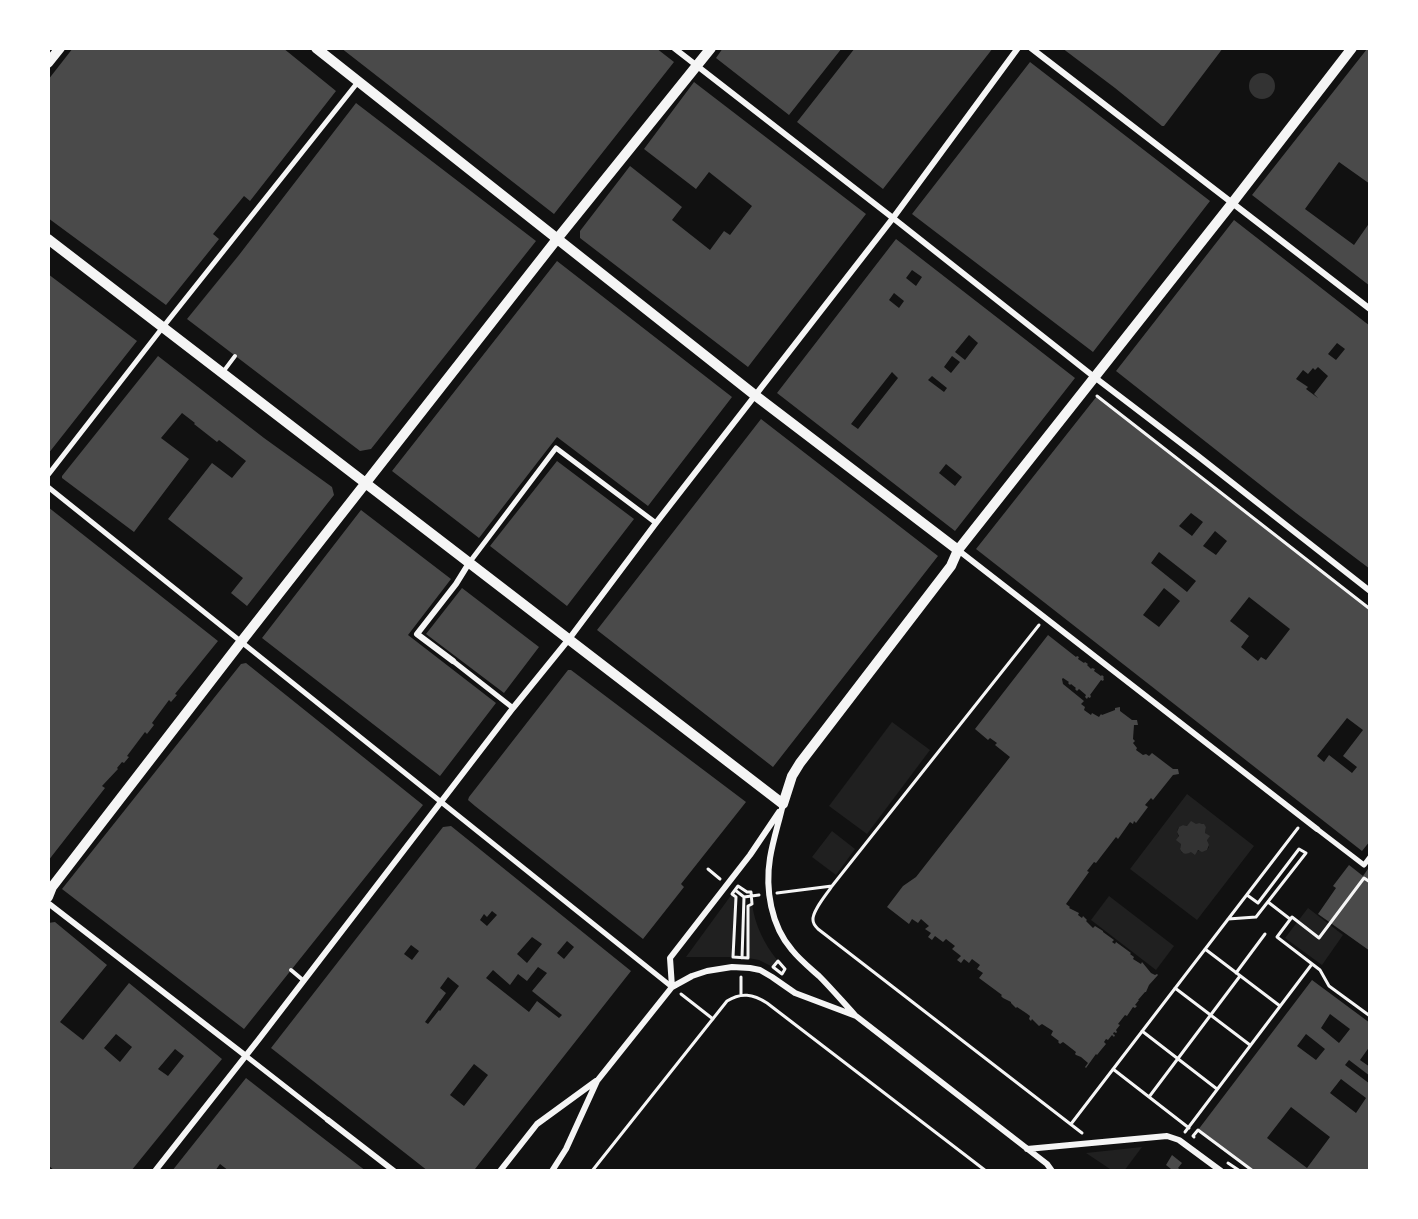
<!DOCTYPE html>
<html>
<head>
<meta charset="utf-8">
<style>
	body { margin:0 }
	#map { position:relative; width:1418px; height:1219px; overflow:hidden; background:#111; font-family:Signika,sans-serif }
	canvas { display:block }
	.frame { position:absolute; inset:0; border:50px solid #fff; pointer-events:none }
</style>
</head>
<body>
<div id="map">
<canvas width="1418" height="1219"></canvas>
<div class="frame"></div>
</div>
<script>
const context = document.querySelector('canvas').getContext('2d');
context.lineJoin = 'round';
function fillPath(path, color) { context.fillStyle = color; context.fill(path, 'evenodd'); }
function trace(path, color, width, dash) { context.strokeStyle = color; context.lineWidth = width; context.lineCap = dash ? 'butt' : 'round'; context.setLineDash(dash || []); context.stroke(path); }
fillPath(new Path2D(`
	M892,722l38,28 -63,84 -38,-28z
	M1187,794l67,52 -57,74 -67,-51zM1202,823l4,4 -1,6 4,14 -2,3 -25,3 -2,-4 1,-5 -4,-12 1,-4 5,-3 4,1z
	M832,831l23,18 -19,26 -24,-18z
	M732,894l4,3 -3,60h-47z
	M1109,896l65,50 -18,24 -65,-50z
	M752,904c3,21 12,40 26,57l-5,6 -14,-7 -11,-2v-52z
	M1308,908l35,27 -21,30 -37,-27z
	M1142,1147l-18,24h-11l-27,-18z`), '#202020');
fillPath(new Path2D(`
	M1249 86a13 13 0 1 1 26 0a13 13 0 1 1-26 0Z
	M1191,821l5,3 3,-1 5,1 2,3 -1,6 5,3 -3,4 2,5 -2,5 -5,2 -4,-2 -3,5 -4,-3c-5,3 -9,2 -11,-3l1,-5 -5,-4 3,-4 -2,-4 2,-5 4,-2 4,1z`), '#333');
fillPath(new Path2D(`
	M73,48h210l53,43 -86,110 -6,-5 -31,38 6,5 -53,66 -118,-87v-138z
	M341,48h315l18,14 -120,152z
	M723,48h119l-53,67 -73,-57z
	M855,48h138l-110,141 -86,-67z
	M1062,48h161l-59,78h-2l-47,-38z
	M1367,49l3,2v76l-2,3 2,2v52l-31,-22 -34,47 49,36 16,-23v64l-118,-91z
	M1030,62l180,139 -117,151 -181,-138z
	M694,82l172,132 -118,153 -168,-129v-7l50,-65 52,41 -10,13 38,30 14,-19 6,4 22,-29 -43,-34 -13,17 -52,-40z
	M356,103l180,138 -165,208 -11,2 -173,-132 52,-64z
	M1234,220l136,106v243l-74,-56 -180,-142zM1337,343l8,6 -9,11 -8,-6zM1318,367l10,9 -14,18 4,4 -12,-9 2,-2 -12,-8 7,-9 5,4 5,-6 2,2z
	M896,239l179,139 -120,153 -178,-138zM912,270l10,7 -6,9 -10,-8zM894,293l10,8 -5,7 -10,-8zM969,335l9,8 -13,17 -10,-8zM952,356l8,6 -9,11 -7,-6zM892,372l6,6 -40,51 -7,-5zM932,376l15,12 -3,4 -16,-12zM946,464l16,13 -7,9 -16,-13z
	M557,261l175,136 -84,109 -91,-69 -78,101 -87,-67z
	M48,274l89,67 -89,113z
	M158,356l106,82 68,49 2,8 -87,111 -16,-13 12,-15 -75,-59 44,-56 20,15 14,-17 -27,-21 -2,2 -23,-18 1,-1 -13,-10 -21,25 28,21 -55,73 -72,-54v-2z
	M1097,396l273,213v232l-8,10 -386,-302zM1191,513l12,9 -11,14 -13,-10zM1215,531l12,10 -11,14 -13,-9zM1159,552l37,29 -9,11 -36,-29zM1164,588l16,13 -21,26 -16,-12zM1249,597l41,32 -24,31 -5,-3 -3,4 -17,-14 8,-11 -19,-15zM1347,718l16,12 -20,26 14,11 -5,6 -23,-18 -5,7 -7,-6z
	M761,419l177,137 -165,211 -176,-137z
	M557,461l77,58 -67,87 -77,-60z
	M48,507l170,134 -43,53 2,1 -6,7 -2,-2 -17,23 2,2 -7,9 -2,-2 -18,24 2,1 -5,6 -2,-1 -5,6 1,1 -16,17 3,2 -57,73z
	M361,510l90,69 -43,56 88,68 -56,73 -178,-138z
	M462,588l77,59 -35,46 -78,-59z
	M1048,635l28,22 1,-1 2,1 -1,2 6,4 1,-1 3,2 -1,1 4,4 1,-1 3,1 -1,2 7,5 1,-1 2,2 -1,1 1,1 -1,2 -2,-1 -11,15 1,1 -1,2 -2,-1 -1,2 -2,-2 1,-2 -7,-6 -2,2 -2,-2 1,-1 -5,-4 -1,1 -2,-2 1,-1 -6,-4 -1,1 1,5 21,17 -3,3 4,3 -1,3 7,5 1,-2 7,4 2,-3 1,1 13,-5v-2l5,-1v4l12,9h5l1,5h-4l-1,14 2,2 -2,2 4,5 -1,2 7,5 3,-1 3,2 3,-3 21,16h5l1,5 -6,1 -20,25 -2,-2 -6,7 3,2 -12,16 -2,-2 -1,3 -3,-2 -12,17 -2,-2 -20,26 -2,-1 -7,9 2,1 -23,32 4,3 -1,1 10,5 -1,2 4,3 1,-2 4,4 -1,1 7,7 2,-2 8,5v1l11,8 -2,2 3,2 1,-2 15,11 -1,1 4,3 -1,2 8,5 1,-2 9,11 4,2 2,-1 1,1 -9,10 -3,7h-1l-7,8h1l-4,5 2,1 -2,2 -2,-1 -6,9 -2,-1 -7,9 2,1 -4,5 1,2 -1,1 -2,-1 -1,2 2,1 -1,2 -2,-2 -4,5 -2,-1 -2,3 2,2 -5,6 -4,5 -1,-1 -10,14 -1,-1 3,-4 -7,-6 -5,-2 -1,-1 1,-2 -9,-7 -4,-3 -3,2 -2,-2 1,-1 -8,-6 2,-4 -11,-7 -3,2 -7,-7 -1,2 -2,-2 1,-3 -4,-3 -9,-6 -1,1 -5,-5v-1l-8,-4 -2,-2 1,-1 -23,-17 4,-5 -6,-4 3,-4 -8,-6 -3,4 -5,-4 -3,4 -4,-3 4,-4 -9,-7 3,-3 -9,-7 -3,3 -8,-6 -3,4 -4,-3 3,-4 -6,-4 4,-3 -8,-7 -3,4 -6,-4 -3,5 -22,-17 16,-21 13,-9 94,-120 -15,-12 2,-2 -7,-5 -2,2 -13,-11z
	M246,663l177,142 -179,224 -182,-140 179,-225z
	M568,670h3l175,132 -65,82 3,3 -41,52 -168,-133 -7,-6 1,-3z
	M451,826l180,145 -156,198 -7,2h-40l-157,-123 172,-221zM492,911l5,4 -10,11 -7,-6 4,-6 3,3zM532,937l10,7 -15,19 -10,-9zM567,941l7,6 -10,12 -7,-6zM411,945l8,6 -7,9 -8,-6zM538,967l9,6 -15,18 30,24 -3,3 -22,-17 -8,11 -43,-34 7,-8 17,15 8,-11 9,7zM448,977l11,9 -19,25 -1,-1 -11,14 -3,-2 21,-29 -6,-5zM474,1064l14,11 -24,31 -14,-11z
	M1349,865l14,11 7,-10v85l-52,-37 18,-26 -3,-2z
	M55,922l52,43 -47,57 23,18 46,-57 93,76 -91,112h-76l-7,-6v-242zM116,1034l16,13 -12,15 -16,-14zM175,1049l9,7 -16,20 -10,-7z
	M1312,980l58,43v23l-10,14 10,7v9l-21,-16 -4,5 25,19v87h-117l-55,-41zM1330,1014l20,15 -11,14 -18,-15zM1306,1034l19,15 -9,11 -19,-14zM1341,1079l25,19 -10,15 -26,-20zM1291,1107l39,30 -23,31 -40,-30z
	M246,1078l64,50 56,43h-137l-9,-7 -5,7h-43z
	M1172,1155l10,8 -4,5 4,3h-13l2,-2 -5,-4z`), '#4a4a4a');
trace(new Path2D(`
	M1097,396l273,213
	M1039,625l-207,261c-5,8 -20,25 -19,34 0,4 2,6 5,9l264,204
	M708,869l12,10
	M1370,882l-6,-4 -45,60 -27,-21 -15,20 43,33 9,16 41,30
	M738,886l9,6h4l1,12 -4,2v52l-15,-1 3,-60 -4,-3z
	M735,890l9,7 15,-2
	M777,893l55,-7
	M1268,902l22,17
	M1228,919l28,-2 50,-64 -7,-4 -41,54 -11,-8
	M1205,949l75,57
	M742,958l2,-61
	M778,961l7,8 -3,5 -9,-7z
	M1236,973l29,-39
	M1175,988l75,57
	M681,994l32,25
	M741,994v-17
	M1142,1031l75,58
	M1113,1069l76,59
	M1149,1097l91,-121
	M1071,1124l227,-296
	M1185,1132l127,-168
	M1194,1137l-1,-1 5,-6 55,41
	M1228,1163l12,8
	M592,1171l135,-170c14,-9 26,-7 40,2l219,168`), '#f5f5f5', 3);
trace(new Path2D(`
	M223,372l12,-16
	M291,970l13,11`), '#f5f5f5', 4);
trace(new Path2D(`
	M48,475l115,-148 195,-245
	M48,487l624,500
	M469,563l87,-115 100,75
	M453,661l60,47
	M1317,829l47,36 6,-8
	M246,1056l82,64`), '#f5f5f5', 5);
trace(new Path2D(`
	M674,48l219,170 200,158 105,80 172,135
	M1031,48l339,261
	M958,550l359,279
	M453,661l-36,-27 39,-50 13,-21
	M783,804c-4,18 -10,36 -13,54 -5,31 1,68 22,92 8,10 18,18 27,26 12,12 23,25 35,38
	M48,903l198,153
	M672,987l-2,-29 80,-103 29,-43
	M328,1120l66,51
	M1027,1149l140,-13 12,4 42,31
	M155,1171l104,-132 254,-331 56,-69 87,-116 237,-305 125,-170
	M500,1171l37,-47 59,-43
	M552,1171l14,-22 31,-68 75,-94 20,-11 15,-5 25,-4 18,1 10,2 12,7 23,16 61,23 191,148 5,7`), '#f5f5f5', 6);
trace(new Path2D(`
	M316,48l440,348 202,154
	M48,63l12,-15
	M48,239l735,565 9,-28 8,-13 151,-197 7,-16 275,-348 119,-154
	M48,897l4,-10 189,-245 316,-403 154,-191`), '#f5f5f5', 10);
</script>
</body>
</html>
